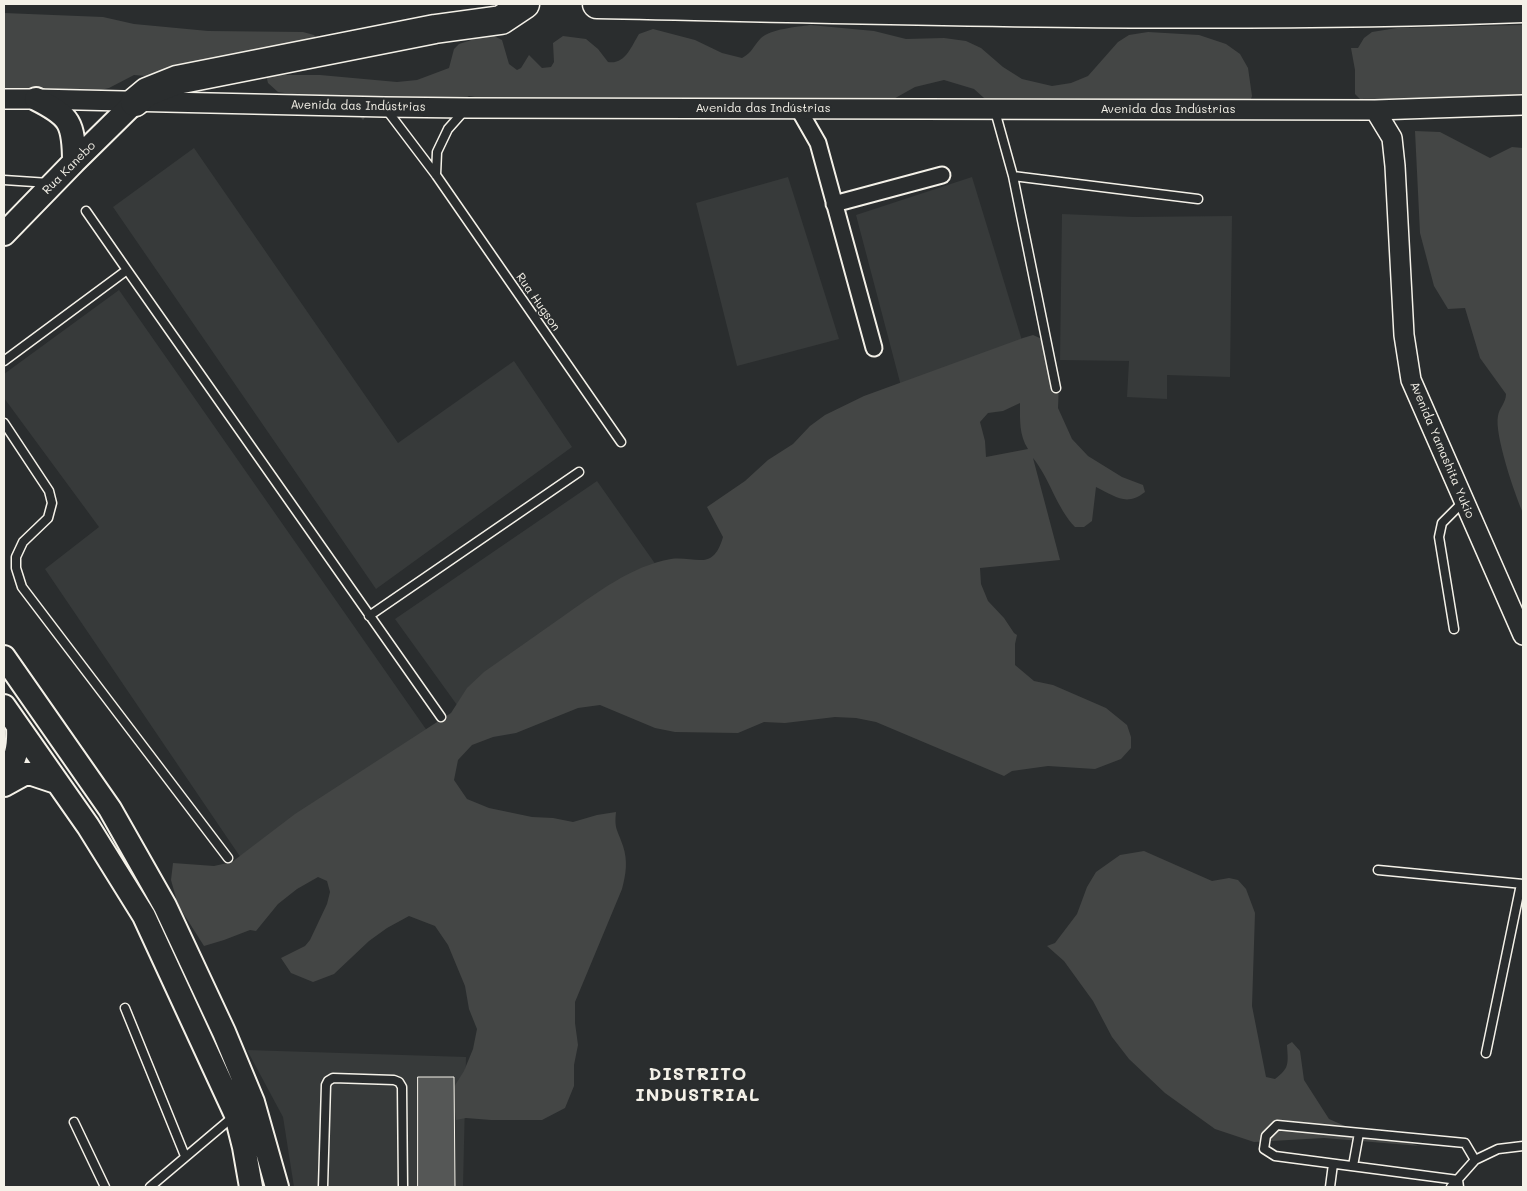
<!DOCTYPE html>
<html>
<head>
<meta charset="utf-8">
<style>
	body { margin:0 }
	#map { position:relative; width:1527px; height:1191px; overflow:hidden; background:#2a2d2e; font-family:Mali,sans-serif }
	canvas { display:block }
	.frame { position:absolute; inset:0; border:5px solid #f4f1e8; pointer-events:none }
</style>
</head>
<body>
<div id="map">
<canvas width="1527" height="1191"></canvas>
<div class="frame"></div>
</div>
<script>
const context = document.querySelector('canvas').getContext('2d');
context.lineJoin = 'round';
function fillPath(path, color) { context.fillStyle = color; context.fill(path, 'evenodd'); }
function trace(path, color, width, dash) { context.strokeStyle = color; context.lineWidth = width; context.lineCap = dash ? 'butt' : 'round'; context.setLineDash(dash || []); context.stroke(path); }
function drawText(font, color, halo, rows, align = 'center') {
  context.font = font + ' Mali,sans-serif'; context.lineWidth = 4; context.setLineDash([]); context.textBaseline = 'middle'; context.strokeStyle = halo; context.fillStyle = color; for (const [text, x, y, turn = 0] of rows) {
    context.save(); context.translate(x, y); context.rotate((+turn || 0) * Math.PI / 180); context.textAlign = isNaN(turn) ? turn : align; if (halo) context.strokeText(text, 0, 0); context.fillText(text, 0, 0); context.restore();
  }
}
fillPath(new Path2D(`
	M194,148l204,295 116,-82 58,86 -196,142 -263,-382z
	M788,177l51,162 -102,27 -41,-163z
	M972,177l52,170 -123,39 -45,-171z
	M1062,214l72,3 98,-1 -2,161 -63,-2v24l-40,-2 2,-36 -69,-1z
	M119,290l311,445 -187,126 -198,-292 54,-42 -95,-129v-24z
	M597,481l59,84 -199,140 -62,-86z
	M247,1050l219,7 -3,130h-169l-11,-70z`), '#373a3a');
fillPath(new Path2D(`
	M4,13l99,4 31,7 74,7 95,1 11,3 5,6 -162,36 -23,-2 -25,13 -37,9 -68,-3z
	M810,25l64,6 32,8 38,-1 22,3 15,7 22,19 19,12 30,7 19,-3 17,-7 30,-34 11,-7 19,-3 51,3 27,9 14,10 8,14 4,28 -3,9 -256,1 -19,-17 -30,-9 -29,7 -34,19 -383,-5 -29,-5 -5,3 -90,7 -11,14 -13,-14 -11,-5 -61,-9 -10,-9 -2,-8h54l77,7 20,-2 32,-12 5,-19 5,-5 31,-10 12,6 7,24 8,6 4,-2 8,-13 13,13 9,-1 3,-5 -1,-19 10,-7 23,3 12,10 10,13c17,3 23,-15 31,-28l14,-5 42,11 27,13 20,5c11,-6 11,-12 19,-20 9,-9 36,-11 49,-13z
	M1523,25v84l-139,-1 -23,-8 -6,-6v-24l-4,-22h7l6,-10 8,-6 25,-4z
	M1415,131l25,1 50,26 22,-11 11,1v365c-8,-18 -29,-79 -25,-97 1,-8 8,-13 8,-22l-26,-36 -15,-50 -17,1 -14,-23 -14,-53z
	M1033,335l9,4 14,25 3,19 -1,25 14,31 16,17 34,21 21,8 2,7c-19,15 -30,4 -49,-5l-4,34 -8,6h-9c-19,-20 -25,-48 -42,-69l27,102 -80,8 1,16 7,17 16,17 10,15 3,2 -2,9v21l19,16 19,4 53,23 21,17 4,12v11l-10,11 -26,10 -47,-3 -36,5 -8,5 -128,-54 -20,-4 -21,-1 -50,6 -21,-1 -26,11 -63,-1 -20,-4 -55,-23 -22,3 -62,25 -23,4 -21,8 -14,15 -4,20 13,19 22,9 43,9 21,1 20,4 24,-7 19,-3c-2,18 2,18 7,34 5,15 3,28 -1,43l-47,113v21l3,22 -4,20v21l-9,22 -23,12h-51l-25,-2 -10,2 -4,-30 12,-19 9,-22 4,-20 -8,-20 -4,-23 -17,-41 -13,-19 -26,-10 -22,12 -18,13 -35,33 -21,8 -22,-9 -10,-15 24,-12 5,-6 17,-36 3,-12 -3,-11 -9,-4 -21,12 -19,15 -22,27 -6,-1 -26,10 -20,6 -26,-41 -7,-25 2,-17 41,3 18,-4 63,-48 156,-101 16,-25 17,-16c27,-19 54,-38 81,-57 32,-22 66,-49 106,-56 25,-3 42,13 52,-22l-16,-30 38,-26 23,-21 25,-16 17,-18 15,-11 39,-19 159,-58zM1020,403c0,17 -1,32 8,46l-42,8 -1,-16 -5,-19 8,-9 15,-2z
	M1144,851l68,30 17,-3 9,2 8,9 9,24 -3,93 14,71 9,2c15,-11 13,-16 12,-34l5,-3 8,9 4,29 25,39 23,10 68,17 -96,-8 -70,4 -39,-13 -50,-36 -36,-34 -17,-22 -19,-36 -29,-40 -17,-15 8,-3 22,-29 10,-27 9,-15 24,-17z`), '#444645');
const building = new Path2D(`
	M418,1077h36l1,110h-37z`);
fillPath(building, '#555756');
trace(building, '#f4f1e8', 1);
const service = new Path2D(`
	M386,109l50,66 185,267
	M995,111l18,65 185,23
	M436,175l1,-23 11,-23 16,-18
	M1013,176l43,212
	M4,180l45,3
	M86,211l41,59
	M4,361l123,-91 314,447
	M4,423l45,68 3,12 -4,15 -25,24 -7,15v11l6,19 206,271
	M369,616l210,-144
	M1454,629l-15,-92 3,-14 22,-22
	M1378,870l145,14
	M125,1008l60,148
	M1486,1053l35,-169
	M74,1122l31,65
	M1353,1166l6,-33
	M150,1187l84,-71
	M323,1187l3,-102 2,-4 5,-3 61,2 5,2 3,5 1,100
	M1330,1187l3,-23
	M1451,1187l24,-27 23,-11 25,-3
	M1459,1187l-1,-7 -183,-24 -11,-7 2,-13 11,-11 188,18 10,17`);
const minor = new Path2D(`
	M798,108l20,35 56,205
	M834,204l108,-29`);
const tertiary = new Path2D(`
	M4,99h32l349,8 82,1 908,2 148,-5
	M1375,110l17,28 3,28 9,169 7,45 112,255`);
const secondary = new Path2D(`
	M36,99c34,17 38,24 38,63
	M4,234l70,-72 61,-60
	M4,657l106,152 55,97 59,126 29,70 24,85
	M4,706l84,120 56,90 92,199 8,32 7,40
	M4,777c12,-18 15,-28 14,-50
	M4,785l20,-11h8l24,8`);
const motorway = new Path2D(`
	M597,4c309,6 618,16 926,4
	M135,102l12,-10 30,-12 258,-51 66,-9 24,-16`);
trace(service, '#f4f1e8', 11);
trace(minor, '#f4f1e8', 19);
trace(tertiary, '#f4f1e8', 22);
trace(secondary, '#f4f1e8', 26);
trace(motorway, '#f4f1e8', 31);
trace(service, '#2a2d2e', 8);
trace(minor, '#2a2d2e', 15);
trace(tertiary, '#2a2d2e', 19);
trace(secondary, '#2a2d2e', 22);
trace(motorway, '#2a2d2e', 28);
drawText('12px', '#f4f1e8', '#2a2d2e', [
	["Avenida das Indústrias",358,106,1],
	["Avenida das Indústrias",763,108],
	["Avenida das Indústrias",1168,109],
	["Rua Kanebo",69,168,-45],
	["Rua Hugson",538,302,55],
	["Avenida Yamashita Yukio",1442,450,67]
]);
context.letterSpacing = '1px';
drawText('bold 18px', '#f4f1e8', '#2a2d2e', [
	["DISTRITO",698,1074],
	["INDUSTRIAL",698,1095]
]);
context.letterSpacing = '0px';
</script>
</body>
</html>
